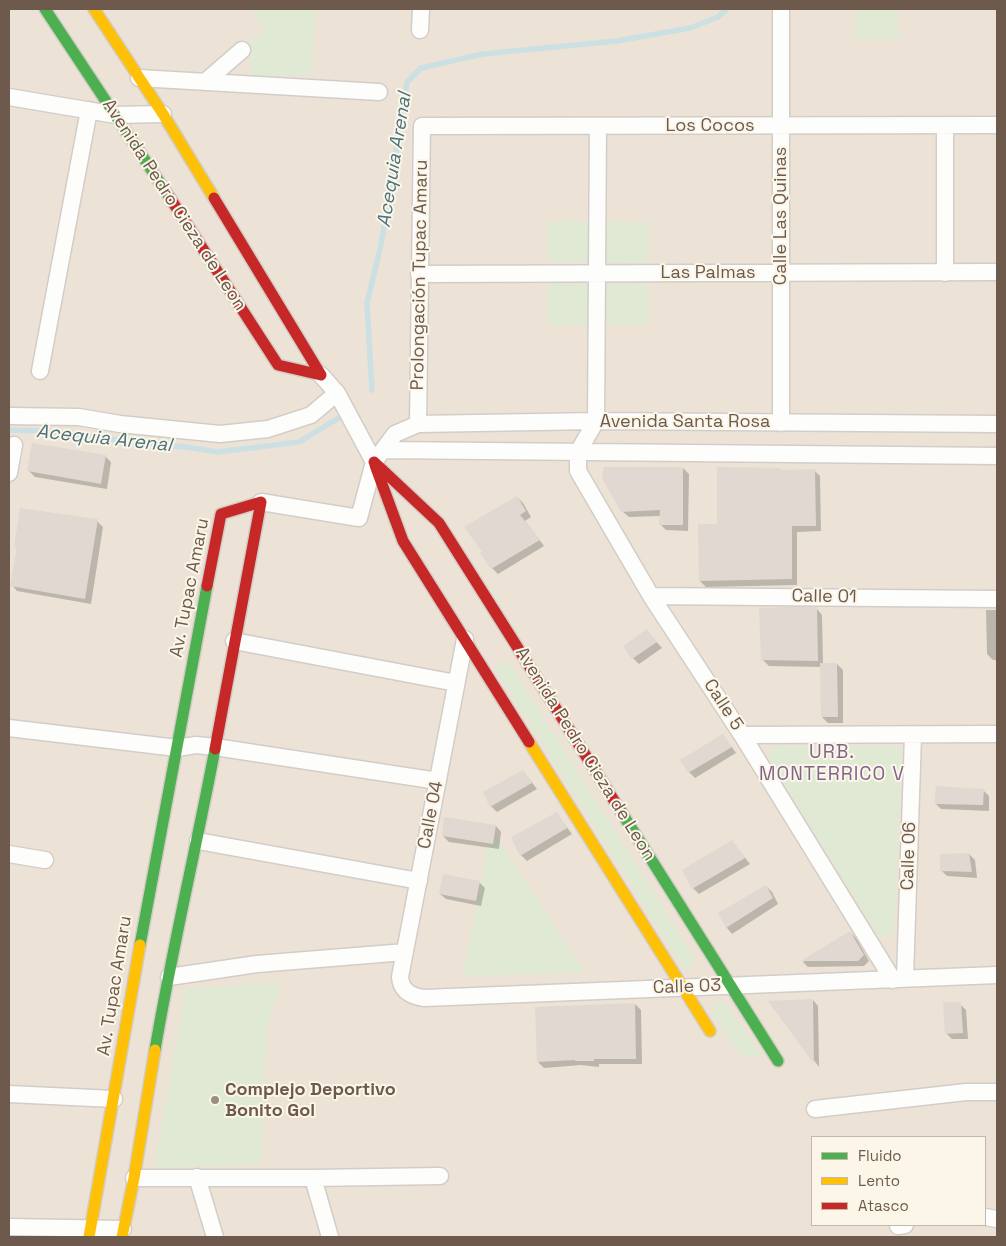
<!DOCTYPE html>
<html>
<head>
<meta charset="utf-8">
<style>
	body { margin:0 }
	#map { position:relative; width:1006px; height:1246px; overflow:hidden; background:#f4f0e8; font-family:"Space Grotesk",sans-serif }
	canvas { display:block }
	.frame { position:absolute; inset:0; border:10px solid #6d5a4d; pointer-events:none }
	.legend { position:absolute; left:811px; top:1136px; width:175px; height:90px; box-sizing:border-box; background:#fcf6e9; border:1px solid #c3b8ab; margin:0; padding:6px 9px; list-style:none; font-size:15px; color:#6d5a4d }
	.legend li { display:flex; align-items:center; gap:10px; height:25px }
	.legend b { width:25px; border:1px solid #c3b8ab }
</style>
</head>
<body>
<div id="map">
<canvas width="1006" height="1246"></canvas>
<div class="frame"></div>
<ul class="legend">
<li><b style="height:6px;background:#4caf50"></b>Fluido</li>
<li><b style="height:6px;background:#ffc107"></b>Lento</li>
<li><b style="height:6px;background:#c62828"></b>Atasco</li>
</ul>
</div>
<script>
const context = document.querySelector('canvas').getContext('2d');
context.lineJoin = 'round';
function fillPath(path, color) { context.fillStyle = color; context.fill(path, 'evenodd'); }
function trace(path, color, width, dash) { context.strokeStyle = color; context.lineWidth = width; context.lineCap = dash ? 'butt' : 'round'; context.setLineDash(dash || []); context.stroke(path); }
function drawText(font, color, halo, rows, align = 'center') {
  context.font = font + ' "Space Grotesk",sans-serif'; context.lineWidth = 4; context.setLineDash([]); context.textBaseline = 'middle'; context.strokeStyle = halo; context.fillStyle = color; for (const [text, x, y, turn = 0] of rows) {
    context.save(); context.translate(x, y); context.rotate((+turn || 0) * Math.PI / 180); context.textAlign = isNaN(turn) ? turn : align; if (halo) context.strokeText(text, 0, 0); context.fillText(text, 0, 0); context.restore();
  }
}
fillPath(new Path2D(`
	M9,9h988v1228h-988zM812,1137h173v88h-173z`), '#ece3d6');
fillPath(new Path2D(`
	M251,9h64l-4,67h-60l-3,-33 18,-12z
	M855,9h43l1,30h-44z
	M547,221h44v40h-43z
	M603,221l45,1v41h-45z
	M548,284h43l1,41h-44z
	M603,285h45v40h-45z
	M503,662h4l4,4 183,291v3l-4,8h-7l-188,-299 3,-6z
	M773,746l129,1 -8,185 -14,6 -112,-180z
	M491,829l94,144 -122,3z
	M280,982l-14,52 -4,131 -108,3 32,-179z
	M721,1001l5,3 36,52 -19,1 -32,-45 3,-9z`), '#e0e9d4');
fillPath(new Path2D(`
	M105,456l6,6 -4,27 -72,-12 -6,-6z
	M683,468l6,6 -1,57 -22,-1 -6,-6 1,-8 -32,1 -7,-6z
	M780,469l1,2 33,-1 6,6 1,55 -24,1v53l-91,2 -6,-6 18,-56z
	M517,497l6,6 8,14 -6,4 19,25 -46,28 -6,-6z
	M97,521l6,6 -12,77 -74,-13 -5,-6 6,-36 -2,-2z
	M817,609l5,6 1,49h14l6,6v53h-15l-6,-6 -1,-50 -52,-1 -6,-6z
	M986,610h11v50h-4l-6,-6z
	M652,637l10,11 -23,16 -6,-6z
	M723,735l13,18 -41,25 -6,-6z
	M523,771l14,18 -40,23 -6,-6 -7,-13z
	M983,790l6,6v15l-48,-2 -6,-6z
	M556,813l16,21 -45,27 -6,-6z
	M496,826l5,6 -2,17 -50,-7 -6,-6z
	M732,842l18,22 -51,30 -6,-6z
	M969,854l6,6 2,18 -30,-2 -6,-6z
	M479,882l6,6 -4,18 -35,-7 -6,-5z
	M766,886l6,6 6,12 -46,30 -5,-6 -8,-14z
	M850,932l6,6 13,23 -5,5 -56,1 -5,-5z
	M813,1000l5,6 1,61 -48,-65z
	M635,1004l6,6 1,54h-43v3l-18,-2 -37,3 -6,-6 -1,-54z
	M960,1004l6,6 2,29h-16l-6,-6z`), '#0003');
trace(new Path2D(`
	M372,390l-5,-87 14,-58 26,-163 14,-14 62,-14 134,-13 73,-13 28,-11 9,-8
	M9,430l38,1 70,9 68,7 33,5 81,-10 43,-26`), '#ccdfe2', 5.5);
fillPath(new Path2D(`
	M32,443l74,12 -5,29 -74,-13z
	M604,467h79v58h-24l1,-15 -39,2 -19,-34z
	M717,467l63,1v2l35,-1 1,57h-24v53l-93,2 -1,-57h19z
	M517,496l9,15 -6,4 20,25 -49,29 -11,-16 2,-1 -18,-25z
	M20,508l78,11 -13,80 -75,-13 7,-39h-3z
	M786,607h31l1,54 -57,-1 -2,-52z
	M647,629l10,13 -25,17 -9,-13z
	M820,663h17l1,54h-17z
	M723,734l9,13 -44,26 -8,-13z
	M523,770l9,13 -42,24 -7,-15z
	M936,786l48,3 -1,16 -49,-1z
	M557,812l10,16 -47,28 -9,-19z
	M444,817l52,8 -3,19 -51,-8z
	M732,840l13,18 -53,31 -10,-19z
	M969,853l3,19 -32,-1v-17z
	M443,874l37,7 -4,20 -37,-7z
	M766,885l7,13 -47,30 -8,-15z
	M850,931l14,24 -6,6h-57z
	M813,999l1,65 -46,-63z
	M943,1002h18l2,31 -18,1z
	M635,1003l1,56h-42v2h-19v-1l-38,2 -2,-55z`), '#e0d8d1');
const street = new Path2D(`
	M420,30l1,-21
	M139,78l240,14
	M205,82l37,-32
	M9,97l107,18 47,-1
	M598,126l-2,295 -18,31v19l73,125 91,139 151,245
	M945,273v-147
	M419,274l578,-2
	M40,371l49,-261
	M321,375l16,18 37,69
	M9,416l70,1 41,7 100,10 48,-5 43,-14 26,-22
	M781,423v-413
	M418,424l4,-298 575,-1
	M383,450l614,6
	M9,473l5,-28
	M261,502l98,16 15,-56 21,-28 23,-10 178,-3 401,3
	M651,596l346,3
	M465,639l-65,338c1,14 11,19 24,21l573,-23
	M234,641l222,42
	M9,728l168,20 19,-3 19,2 223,34
	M742,735l255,-1
	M198,841l221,40
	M9,854l36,6
	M169,977l88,-13 148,-12
	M905,978l8,-243
	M9,1094l105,5
	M815,1109l151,-17h31
	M197,1177l18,60
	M134,1178h179l127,-2
	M313,1178l17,59
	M985,1217l12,2
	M898,1226l7,-1
	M9,1227l114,2`);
const fast = new Path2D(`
	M45,9l125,189
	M620,810l158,251
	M140,945l67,-359
	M155,1050c17,-101 41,-201 60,-301`);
const slow = new Path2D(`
	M94,9l69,105 51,84
	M529,742l181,289
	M89,1237l51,-292
	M122,1237l12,-59 21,-128`);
const jam = new Path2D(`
	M170,198l108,167 43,10
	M214,198l107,177
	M374,462l65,61 181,287
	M375,465l28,76 126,201
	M207,586l14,-72 40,-12 -46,247`);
trace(street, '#d3cdc7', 19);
trace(fast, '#d2ccc5', 14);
trace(slow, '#d2ccc5', 14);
trace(jam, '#d2ccc5', 14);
trace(street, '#fdfdfc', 16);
trace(fast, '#4caf50', 11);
trace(slow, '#ffc107', 11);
trace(jam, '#c62828', 11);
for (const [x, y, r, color] of [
	[215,1100,5,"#9c8e83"]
]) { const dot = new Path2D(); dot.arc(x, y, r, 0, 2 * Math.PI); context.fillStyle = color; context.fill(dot); trace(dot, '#fcf6e9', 2); }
drawText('18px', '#6d5a4d', '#fcf6e9', [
	["Los Cocos",710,126],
	["Avenida Pedro Cieza de Leon",174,205,57],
	["Calle Las Quinas",781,216,-90],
	["Las Palmas",708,273],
	["Prolongación Tupac Amaru",420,275,-89],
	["Avenida Santa Rosa",685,422],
	["Av. Tupac Amaru",190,588,-79],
	["Calle 01",824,597,1],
	["Calle 5",723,705,57],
	["Avenida Pedro Cieza de Leon",585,754,58],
	["Calle 04",431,815,-79],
	["Calle 06",909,856,-88],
	["Av. Tupac Amaru",115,986,-81],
	["Calle 03",687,987,-2]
]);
drawText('bold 18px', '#6d5a4d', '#fcf6e9', [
	["Complejo Deportivo",225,1090],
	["Bonito Gol",225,1111]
], 'left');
drawText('italic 19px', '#4a727e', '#fcf6e9', [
	["Acequia Arenal",395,160,-81],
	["Acequia Arenal",104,439,6]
]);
context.letterSpacing = '1px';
drawText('19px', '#7f658a', '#fcf6e9', [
	["URB.",832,753],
	["MONTERRICO V",832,775]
]);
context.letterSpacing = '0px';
</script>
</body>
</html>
